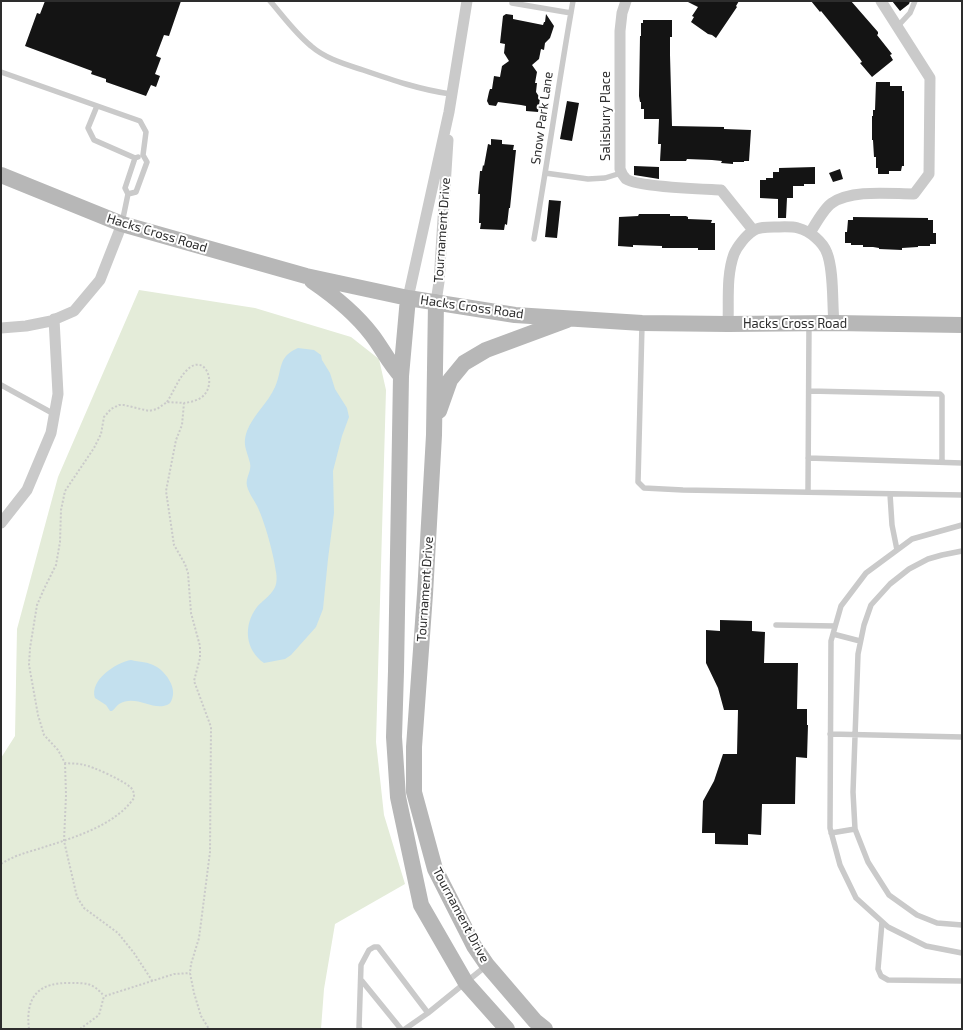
<!DOCTYPE html>
<html>
<head>
<meta charset="utf-8">
<style>
	body { margin:0 }
	#map { position:relative; width:963px; height:1030px; overflow:hidden; background:#fff; font-family:"Exo 2",sans-serif }
	canvas { display:block }
	.frame { position:absolute; inset:0; border:2px solid #2d2d2d; pointer-events:none }
</style>
</head>
<body>
<div id="map">
<canvas width="963" height="1030"></canvas>
<div class="frame"></div>
</div>
<script>
const context = document.querySelector('canvas').getContext('2d');
context.lineJoin = 'round';
function fillPath(path, color) { context.fillStyle = color; context.fill(path, 'evenodd'); }
function trace(path, color, width, dash) { context.strokeStyle = color; context.lineWidth = width; context.lineCap = dash ? 'butt' : 'round'; context.setLineDash(dash || []); context.stroke(path); }
function drawText(font, color, halo, rows, align = 'center') {
  context.font = font + ' "Exo 2",sans-serif'; context.lineWidth = 4; context.setLineDash([]); context.textBaseline = 'middle'; context.strokeStyle = halo; context.fillStyle = color; for (const [text, x, y, turn = 0] of rows) {
    context.save(); context.translate(x, y); context.rotate((+turn || 0) * Math.PI / 180); context.textAlign = isNaN(turn) ? turn : align; if (halo) context.strokeText(text, 0, 0); context.fillText(text, 0, 0); context.restore();
  }
}
fillPath(new Path2D(`
	M139,290l116,18 96,29 28,22 7,31 -10,352 8,73 21,69 -70,40 -11,65 -3,40h-320v-271l14,-22 2,-107 41,-152z`), '#e4ecd9');
fillPath(new Path2D(`
	M298,348l16,2 7,5 1,5 8,13 5,16 12,19 2,9 -7,19 -9,35 1,42 -6,46 -5,50 -7,18 -25,28 -6,4 -21,4c-19,-13 -21,-38 -7,-56 5,-6 13,-11 17,-18 3,-4 3,-12 2,-17 -2,-17 -11,-49 -18,-64 -3,-7 -9,-14 -11,-22 -2,-8 5,-15 3,-23 -3,-13 -8,-18 -3,-32 6,-16 21,-28 28,-44 8,-18 2,-30 23,-39z
	M131,660c8,2 18,2 24,6 10,5 22,21 17,33 -1,3 -2,5 -5,6 -15,6 -31,-11 -48,-1 -3,2 -4,5 -7,7h-2l-4,-6 -11,-7c-6,-18 22,-36 36,-38z`), '#c3e0ee');
fillPath(new Path2D(`
	M45,1h136l-12,35 -5,-1 -8,21 5,2 -6,16 5,2 -4,11 -5,-2 -5,11 -40,-14v-3l-15,-5 1,-3 -67,-25 12,-33 3,1z
	M686,1h53l-3,5 1,1 -21,31 -4,-3 -4,-1 -17,-12 3,-5 -2,-1 6,-9z
	M811,1h40l27,31v2l-1,1 15,19 -2,1 3,5 -21,17 -12,-14 2,-1 -2,-3 -39,-48 -1,1z
	M892,1h18l-1,3 -9,7z
	M506,14l7,1v4l30,6 1,-3h1l1,-8 8,12 -4,12 -5,5 -1,7 -3,-1 -2,10 -7,6 5,7 -2,11h2l-1,9 4,6 -2,14 -12,-1v-5l-5,-1 -23,-3 -2,4 -7,-1 -2,-4 2,-9 1,-3h2l2,-13 6,1 2,-11 7,-5 -5,-8 1,-9 -5,-1 3,-27z
	M643,20h29v17h-2v18l2,71 52,1v2l27,1 -2,31h-5v1h-11v2l-12,-1 1,-2 -10,-1 -25,-1 -1,2h-26l1,-17h-3l1,-25h-15v-10h-3v-7h-1l-1,-6 1,-60h1v-13h2z
	M876,82h14v4h12v5h2v75h-2l-1,5h-12v3h-11v-6h-2v-11h-2l-1,-17h-1v-24h1v-6h2z
	M567,101l12,2 -7,38 -12,-2z
	M491,139l11,1v4l12,1 -1,5h3l-6,58h-1l-2,17 -2,-1 -1,6 -24,-1 1,-6h-2l1,-29h-2l2,-23h2l1,-6 1,1 4,-22 3,1z
	M634,166l25,1v12l-25,-4z
	M815,167v17h-11v2h-11v12h-6l-1,20h-8v-19l-18,-1v-18h6v-2h7v-6h6v-4z
	M840,169l3,10 -10,3 -4,-9z
	M549,200l12,1 -4,37 -12,-1z
	M639,214h31v2h16l2,1v2l24,1 -1,3h4v27h-17v-2h-36v-2l-29,-1v2l-15,-1 1,-29 19,-1z
	M853,217l75,1v2h5v13h3v11h-6v2h-12v1l-16,1v2l-23,-1v-1l-6,-1h-10v-2h-12v-2h-6v-11h2l1,-12h5z
	M720,620l32,1v10l13,1 -1,31h34l-1,46h10v16h1l-1,33 -11,-1 -1,47h-33l-1,31 -13,-1v11l-33,-1v-11h-13l1,-32 11,-20 9,-27h14l1,-44h-14l-6,-22 -12,-25v-33l14,1z`), '#141414');
trace(new Path2D(`
	M167,402c7,-11 11,-23 20,-32 18,-18 31,14 15,27 -5,4 -12,5 -18,6
	M65,763l1,32 -2,46 13,56 7,11 34,25 16,20 19,29
	M1,864c12,-8 24,-11 37,-15 31,-10 76,-22 96,-51 0,-4 0,-8 -4,-11 -6,-6 -38,-21 -46,-22 -6,-2 -13,-1 -19,-2l-7,-13 -14,-15 -6,-20 -9,-50 1,-17 7,-43 7,-16 12,-24 4,-23 1,-32 4,-19 29,-43 7,-14 3,-17 7,-8 8,-4h5l25,6 8,-2 10,-7 17,1 -2,22 -6,15 -10,51 8,54 11,19 3,9 3,40 9,33v12l-6,23 17,46 -1,125 -11,86 -8,26 -1,9 4,20 7,23 8,13
	M105,996l69,-22 16,-1
	M29,1029c-4,-33 10,-47 42,-46 16,0 22,0 33,13
	M80,1029l19,-14 5,-19`), '#cacaca', 2, [2, 2]);
trace(new Path2D(`
	M270,1c13,15 25,32 41,45 15,13 34,18 52,24 29,10 58,20 88,24
	M512,3l59,10
	M897,27l13,-14 5,-12
	M1,72l139,49 6,11 -3,23 4,7 -11,30 -8,2
	M97,106l-9,22 6,12 41,18
	M545,173l43,6 17,-1 16,-5
	M122,223l6,-29 -3,-6 10,-30 3,-1
	M534,239c14,-79 25,-159 39,-238
	M642,325l-4,157 6,6 39,2 279,5
	M1,385l53,29
	M809,391l131,3 2,2v66
	M808,458l154,5
	M808,492l1,-167
	M890,494l2,31 5,25
	M962,525l-50,14 -46,34 -25,33 -10,35 -1,187 10,37 16,33 32,29 38,19 36,7
	M962,551l-20,4 -14,4 -19,10 -19,15 -19,21 -7,20 -6,29 -5,138 2,37 13,33 21,33 28,20 20,8 25,2
	M776,625l59,1
	M833,634l27,7
	M830,734l132,3
	M831,833l24,-4
	M882,922l-4,47 3,7 7,4 74,1
	M362,981l39,48
	M360,1029l-1,-1 2,-63 8,-15 5,-3h4l50,66
	M405,1029l23,-16 58,-47`), '#cacaca', 5.5);
trace(new Path2D(`
	M626,1l-4,12 -2,18v138c1,3 4,8 6,10 12,8 78,10 95,11l32,40
	M810,233c5,-8 14,-25 22,-30 20,-14 59,-9 82,-9l15,-20 1,-96 -49,-77
	M408,298l41,-186 18,-111
	M436,302l3,-20 9,-142
	M728,324c1,-23 -2,-48 6,-70 3,-7 12,-19 19,-23 5,-4 14,-4 21,-4 7,0 17,-1 24,1 12,3 25,14 29,25 7,18 5,50 7,70
	M1,328l25,-2 25,-5 23,-10 26,-31 22,-56
	M1,523l26,-33 24,-57 7,-39 -4,-75`), '#cacaca', 11);
trace(new Path2D(`
	M1,175l121,49 184,52 102,22 107,17 127,8 86,1 106,-1 128,2
	M312,281c22,15 44,33 60,54 10,13 17,28 29,41
	M408,298l-7,78 -5,295 -2,66 4,60 23,108 45,78 41,46
	M436,302l-2,133 -9,159 -11,153v45l21,77 39,77 13,19 48,56 10,8
	M439,411l11,-31 14,-17 22,-13 81,-30`), '#b7b7b7', 16);
drawText('13px', '#2d2d2d', '#fff', [
	["Salisbury Place",606,116,-90],
	["Snow Park Lane",542,118,-82],
	["Tournament Drive",442,230,-86],
	["Hacks Cross Road",157,233,17],
	["Hacks Cross Road",472,307,8],
	["Hacks Cross Road",795,324],
	["Tournament Drive",425,589,-86],
	["Tournament Drive",461,915,62]
]);
</script>
</body>
</html>
